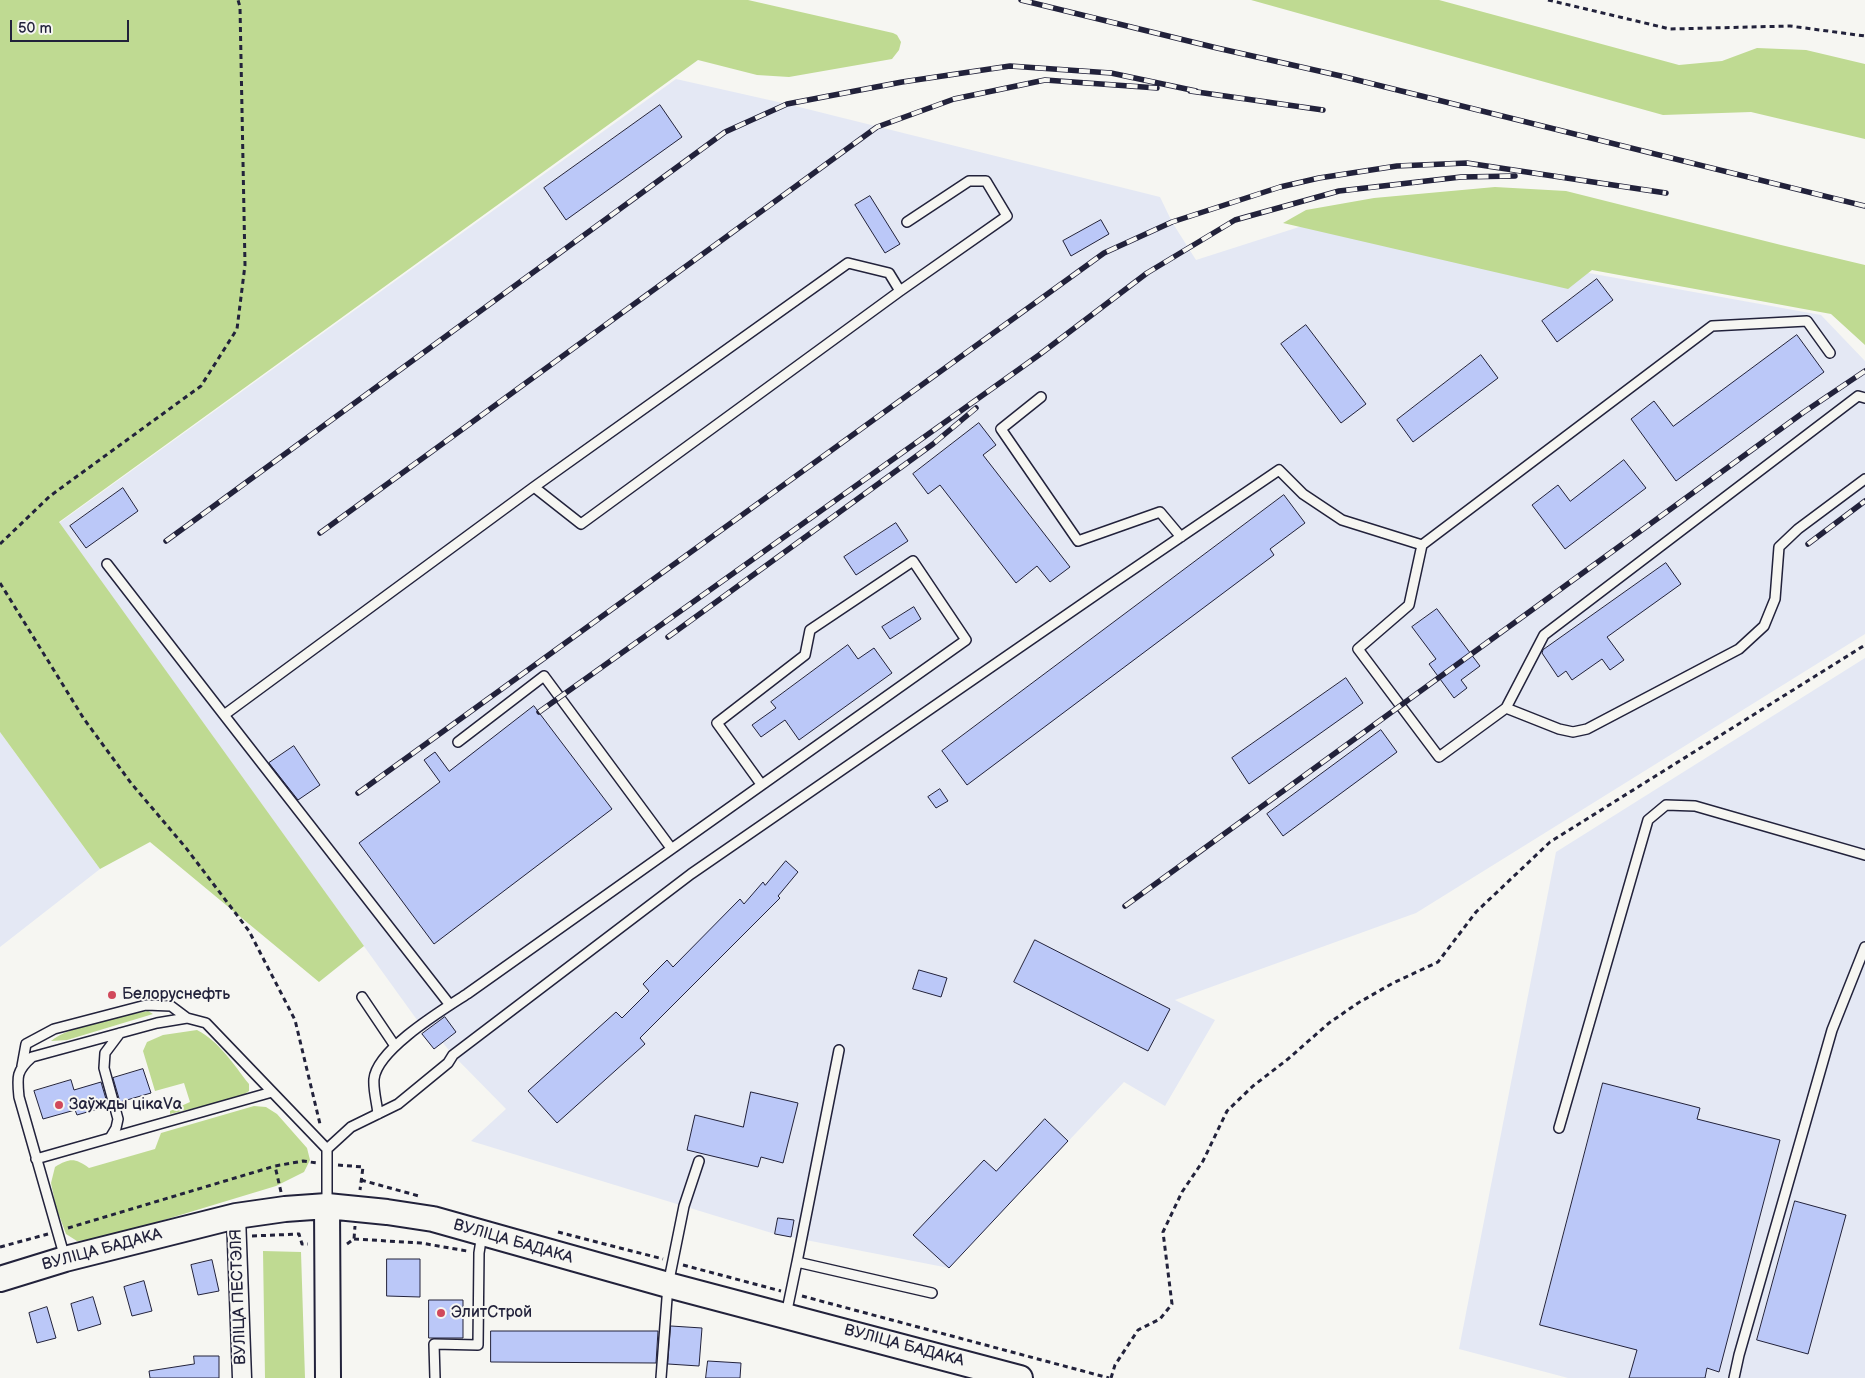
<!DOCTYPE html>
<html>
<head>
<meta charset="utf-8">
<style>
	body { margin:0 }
	#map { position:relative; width:1865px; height:1378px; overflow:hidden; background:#f6f6f2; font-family:"Balsamiq Sans",sans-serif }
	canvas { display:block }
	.scale { position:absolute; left:10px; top:20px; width:119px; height:22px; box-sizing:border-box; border:2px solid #22223b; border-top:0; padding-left:6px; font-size:15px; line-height:18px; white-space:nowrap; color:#22223b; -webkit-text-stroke:4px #f6f6f2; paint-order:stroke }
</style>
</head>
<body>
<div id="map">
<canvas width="1865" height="1378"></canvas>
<div class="scale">50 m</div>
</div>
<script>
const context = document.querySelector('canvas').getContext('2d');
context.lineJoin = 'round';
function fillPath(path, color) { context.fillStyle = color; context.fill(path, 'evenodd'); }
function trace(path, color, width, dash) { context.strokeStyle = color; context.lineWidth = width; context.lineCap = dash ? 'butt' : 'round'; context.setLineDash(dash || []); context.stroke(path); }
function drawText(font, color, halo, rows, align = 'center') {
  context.font = font + ' "Balsamiq Sans",sans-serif'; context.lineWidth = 4; context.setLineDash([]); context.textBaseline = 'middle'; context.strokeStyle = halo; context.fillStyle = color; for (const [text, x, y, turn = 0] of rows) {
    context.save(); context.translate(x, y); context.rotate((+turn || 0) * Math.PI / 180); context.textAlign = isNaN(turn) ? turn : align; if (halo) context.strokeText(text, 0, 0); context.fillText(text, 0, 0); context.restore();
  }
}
fillPath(new Path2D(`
	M676,79l111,25 373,93 12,25 24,38 125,-40 273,54 227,41 44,46v273l-449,279 -241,87 40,20 -50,86 -41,-24 -175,186 -174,-34 -304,-93 35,-32 -53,-54 -10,-12 -9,6 -12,-15 3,-3 -366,-508z
	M1865,658v720h-297l-109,-29 97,-497z
	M0,732l100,137 -100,78z`), '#e4e8f4');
fillPath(new Path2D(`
	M0,0h748l145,33 4,2 4,7 -2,8 -7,9 -103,18 -32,-2 -59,-15 -639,462 305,424 -45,36 -169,-140 -50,27 -100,-137z
	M1251,0h188l240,65 43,-4 35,-13 49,2 59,14v75l-114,-27 -88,3z
	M1495,187l71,4 215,54 84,20v80l-34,-31 -239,-44 -24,19 -285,-66 23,-13 68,-12z
	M148,1011l5,3 -86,26 -16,1c18,-15 72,-25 97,-30z
	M197,1030c22,11 37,35 52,54v7l-9,6 -70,17v-3l20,-9 -6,-19 -29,8 -12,-40 4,-9 16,-7z
	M254,1106l12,1 11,7 30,34 3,12 -6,12 -28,14 -175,53 -24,2 -11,-7 -10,-27 -5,-24 4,-16c15,-9 20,-9 34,1l66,-19 6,-16z
	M263,1251l38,1 4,126h-40z`), '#bfda92');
const building = new Path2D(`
	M660,105l22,32 -116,83 -22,-32z
	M870,196l30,48 -15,9 -30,-48z
	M1101,220l8,14 -38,22 -8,-15z
	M1597,279l16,21 -56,42 -15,-21z
	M1306,325l60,79 -25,19 -60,-79z
	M1797,335l27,37 -148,109 -45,-62 23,-18 19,25z
	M1481,355l17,23 -85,64 -16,-22z
	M979,423l17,22 -13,10 87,112 -20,15 -13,-16 -21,17 -76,-98 -12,9 -15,-20z
	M1624,460l22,28 -81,61 -33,-44 26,-20 12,16z
	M123,488l15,23 -52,37 -16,-22z
	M1284,495l21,28 -35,26 4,6 -307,230 -25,-34z
	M896,523l12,18 -52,34 -12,-18z
	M1666,563l15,21 -74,53 17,23 -14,10 -8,-11 -30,21 -6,-9 -8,6 -16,-24 1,-3z
	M914,607l7,12 -31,20 -8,-12z
	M1437,609l43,57 -19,14 6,8 -13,10 -25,-34 7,-5 -24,-32z
	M848,645l10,14 16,-11 18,25 -93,67 -14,-20 -24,17 -9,-12 24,-17 -5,-6z
	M1346,678l17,25 -114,81 -17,-26z
	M534,706l78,103 -178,135 -75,-101 81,-61 -16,-22 11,-8 14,19z
	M1381,730l16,22 -114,84 -16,-22z
	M294,746l26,39 -22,15 -29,-37z
	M940,789l8,12 -12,7 -8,-11z
	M786,861l12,11 -20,24 2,2 -140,140 5,6 -88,79 -29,-32 88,-79 6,6 27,-27 -6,-7 24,-24 6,7 67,-68 4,5 19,-22 2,3z
	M1035,940l135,69 -22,42 -134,-69z
	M919,970l28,8 -6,19 -28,-8z
	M445,1017l11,15 -22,17 -12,-15z
	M143,1069l8,24 -31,9 -7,-24z
	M71,1080l3,10 27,-8 7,24 -31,9 -2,-5 -32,9 -9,-28z
	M1603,1083l97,25 -3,11 83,21 -61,232 -12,-4 -2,10h-76l8,-28 -97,-25z
	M751,1092l47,11 -15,60 -22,-6 -3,10 -71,-17 8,-35 48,12z
	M1045,1119l23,22 -119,127 -36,-33 71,-75 12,11z
	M1795,1201l51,14 -38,139 -51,-14z
	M778,1218l16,2 -3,17 -16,-3z
	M387,1259h33v38l-33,-1z
	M212,1260l7,31 -21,4 -7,-30z
	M144,1281l8,30 -20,5 -8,-29z
	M93,1297l8,27 -23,7 -7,-27z
	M429,1300h34v38h-34z
	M47,1307l9,31 -19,5 -8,-30z
	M671,1326l31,2 -3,38 -31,-2z
	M491,1331h167l-2,32 -165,-1z
	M194,1356h25v22h-69l-1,-7 45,-7z
	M708,1361l33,2 -1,15h-34z`);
fillPath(building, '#bbc8f8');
trace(building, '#22223b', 1);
const lane = new Path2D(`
	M1041,397l-40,32 77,112 82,-29 21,25
	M534,487l47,37 319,-233 107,-75 -21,-35h-17l-62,41
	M1422,545l-13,60 -51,44 81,108 67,-49 38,-73 314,-239 7,2
	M107,564l117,151 310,-228 314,-224 41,10 11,18
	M1506,708l53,21 14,3 14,-3 152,-80 25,-23 11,-27 4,-52 19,-18 67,-50
	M224,715l226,290
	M458,742l86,-66 127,172
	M362,997l33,49
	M22,1066l4,-22 28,-15 92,-24 25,1 16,12
	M378,1114c-1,-11 -5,-24 -4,-35 3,-30 70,-70 93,-85l499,-354 -53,-79 -103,69 -5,25 -88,68 44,61
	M1559,1128l89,-308 18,-15 29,1 170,49
	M110,1138l6,-10 2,-9 -14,-51 1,-15 15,-20
	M36,1159l236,-67
	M327,1205v-56l24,-22 47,-23 50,-41 5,-8 238,-181 416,-287 172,-117 24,24 39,26 80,25 290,-219 95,-5 23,32
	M65,1258l-46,-161c-2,-20 -3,-26 13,-40l125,-34 30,-5 19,5 121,126
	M797,1262l42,-212
	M786,1315l11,-53 135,31
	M435,1378l-1,-34 44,1 1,-92 3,-19
	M661,1378l7,-93 16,-79 15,-45
	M1734,1378l5,-23 93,-325 33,-83`);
const street = new Path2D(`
	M236,1216l6,162`);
const secondary = new Path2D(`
	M327,1206l1,172
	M0,1279l65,-20 171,-43 49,-7 42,-3 60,6 46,7 235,66 352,93`);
trace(lane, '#22223b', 12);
trace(street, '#22223b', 21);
trace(secondary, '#22223b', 28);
trace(new Path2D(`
	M1548,0l122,29 120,-3 75,10
	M0,544l50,-48 151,-110 36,-57 8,-64 -5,-258 -2,-7
	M0,583l84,136 47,64 55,65 63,83 46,89 25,104
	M338,1165l25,2 -3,23
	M361,1180l58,16
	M281,1192l-6,-26 28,-5 14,2
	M68,1228l207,-62
	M558,1232l105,27
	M252,1236l47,-2 3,10h6
	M354,1239l67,4 46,8
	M347,1244l7,-5 1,-13
	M0,1247l48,-13
	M683,1265l98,26
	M802,1296l307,82
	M1111,1378l4,-13 23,-35 22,-11 12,-15 -9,-72 19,-40 21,-31 24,-50 26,-25 35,-27 41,-36 29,-20 35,-20 45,-21 38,-50 74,-70 315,-197`), '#22223b', 3, [5, 4]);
trace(lane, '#f6f6f2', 9);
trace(street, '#f6f6f2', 18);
trace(secondary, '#f6f6f2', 24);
const rail = new Path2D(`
	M1021,0l196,48 124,28 524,130
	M1190,91l133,19
	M320,533l557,-406 77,-28 91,-19 112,8
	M166,541l559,-409 62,-28 115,-22 108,-16 101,7 85,18
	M1808,544l57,-43
	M668,637l265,-193 43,-36
	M539,712l500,-357 108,-82 88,-53 104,-29 122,-14 54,-1
	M358,793l746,-540 68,-31 108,-35 39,-9 78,-12 70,-3 199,30
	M1125,906l679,-494 61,-41`);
trace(rail, '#22223b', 5.5);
trace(rail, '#f6f6f2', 4, [11]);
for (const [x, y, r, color] of [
	[112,995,5,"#d1495b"],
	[59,1105,5,"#d1495b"],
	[441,1313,5,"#d1495b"]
]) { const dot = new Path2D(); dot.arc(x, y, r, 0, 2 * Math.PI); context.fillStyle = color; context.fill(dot); trace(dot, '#f6f6f2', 2); }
drawText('16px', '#22223b', '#f6f6f2', [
	["Белоруснефть",122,995],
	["Заўжды цікаVа",69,1105],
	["ЭлитСтрой",451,1313]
], 'left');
drawText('16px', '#22223b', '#f6f6f2', [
	["ВУЛІЦА БАДАКА",513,1242,16],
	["ВУЛІЦА БАДАКА",102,1250,-15],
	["ВУЛІЦА ПЕСТЭЛЯ",239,1297,-92],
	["ВУЛІЦА БАДАКА",904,1346,15]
]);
</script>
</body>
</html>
